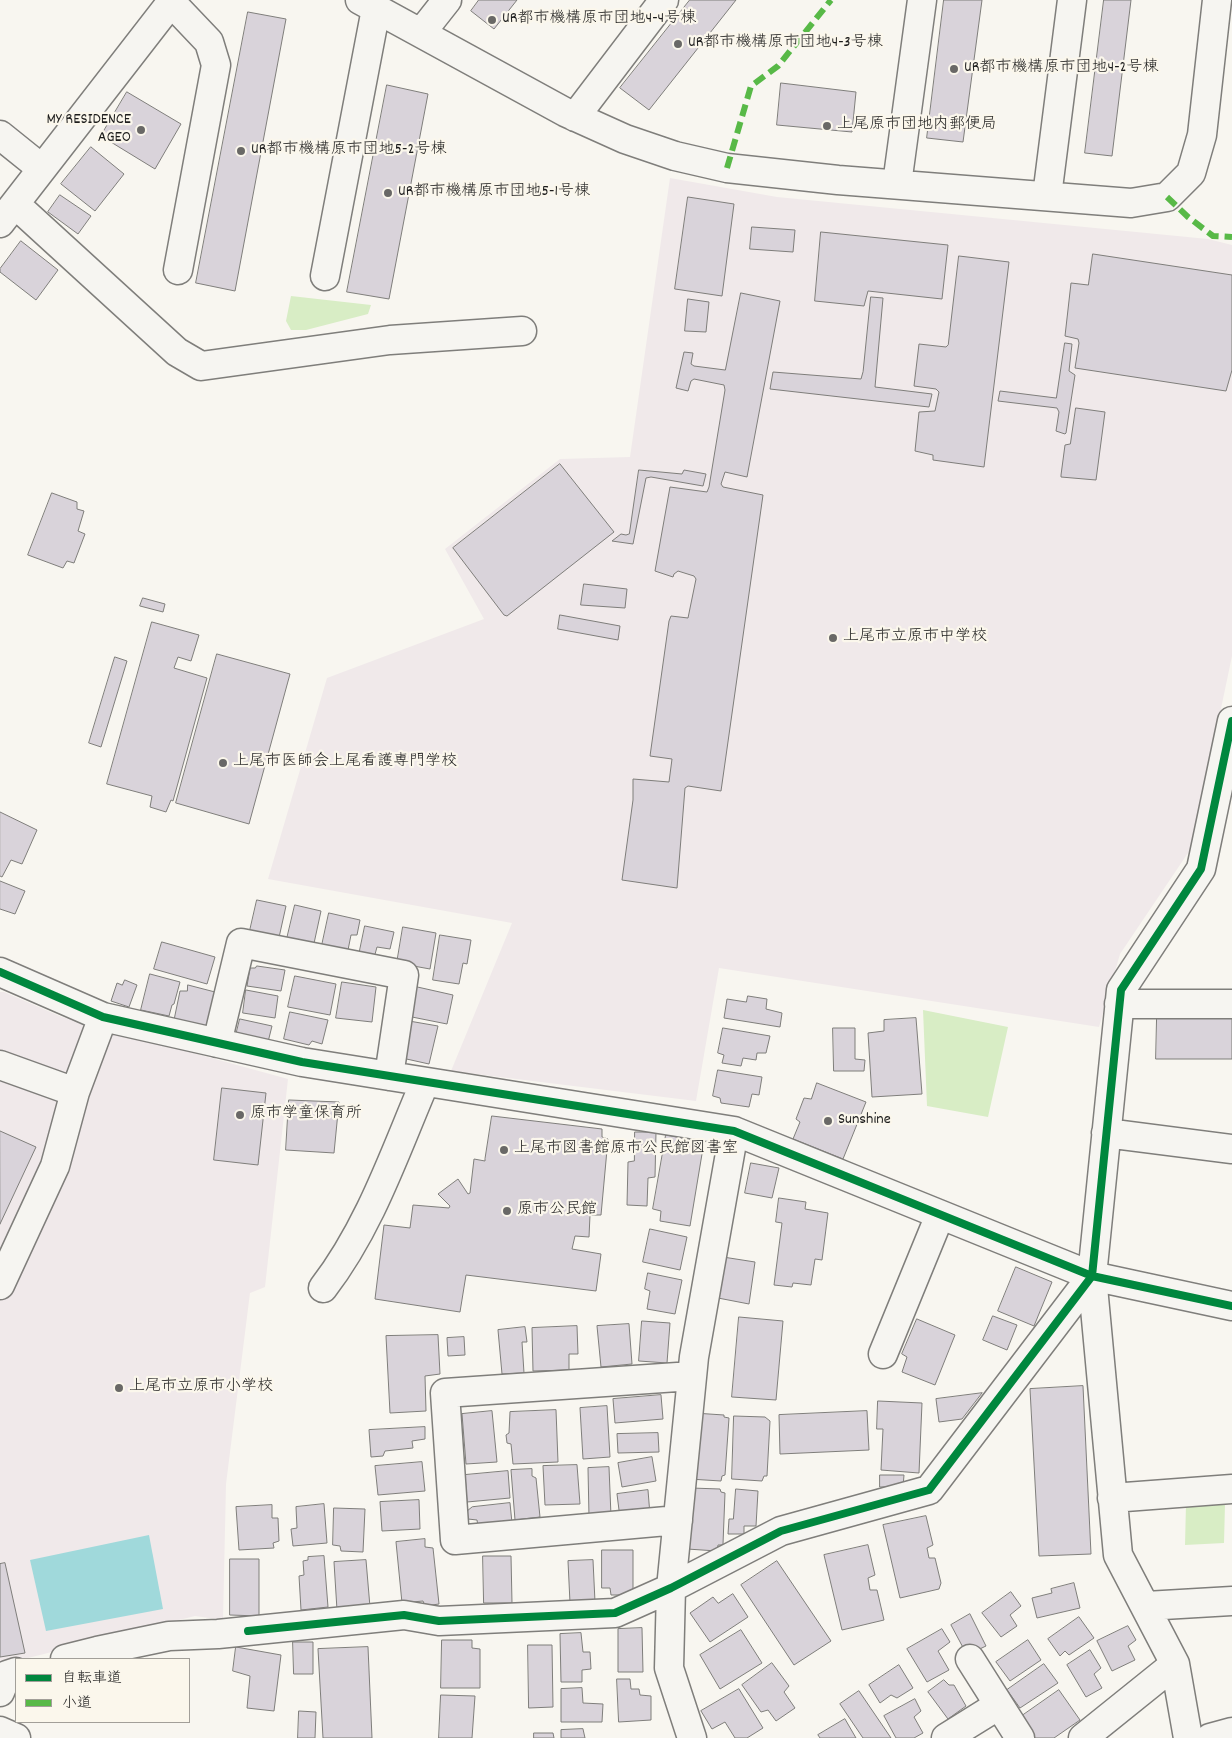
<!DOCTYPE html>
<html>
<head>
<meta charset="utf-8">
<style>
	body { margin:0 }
	#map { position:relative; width:1232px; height:1738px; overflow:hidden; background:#f8f6f0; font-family:Dekko,"Klee One",sans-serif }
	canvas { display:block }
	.legend { position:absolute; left:15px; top:1658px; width:175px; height:65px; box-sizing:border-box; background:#fbf7ec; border:1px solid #a29f99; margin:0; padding:6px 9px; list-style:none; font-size:15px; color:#1c1c1c }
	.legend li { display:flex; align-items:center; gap:10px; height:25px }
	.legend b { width:25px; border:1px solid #a29f99 }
</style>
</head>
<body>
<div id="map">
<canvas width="1232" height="1738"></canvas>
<ul class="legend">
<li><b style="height:6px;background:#00873e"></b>自転車道</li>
<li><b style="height:6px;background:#58b947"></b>小道</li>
</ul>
</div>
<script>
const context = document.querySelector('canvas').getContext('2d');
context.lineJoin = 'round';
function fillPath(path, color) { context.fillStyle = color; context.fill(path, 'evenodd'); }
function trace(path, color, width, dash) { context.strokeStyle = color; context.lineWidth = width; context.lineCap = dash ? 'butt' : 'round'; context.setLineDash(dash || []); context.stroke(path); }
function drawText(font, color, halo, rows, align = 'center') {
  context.font = font + ' Dekko,"Klee One",sans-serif'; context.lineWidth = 4.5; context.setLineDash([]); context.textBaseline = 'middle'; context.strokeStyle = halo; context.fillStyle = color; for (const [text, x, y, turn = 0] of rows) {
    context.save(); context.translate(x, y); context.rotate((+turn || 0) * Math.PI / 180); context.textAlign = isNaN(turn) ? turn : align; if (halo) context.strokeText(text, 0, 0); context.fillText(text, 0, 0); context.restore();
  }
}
fillPath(new Path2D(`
	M670,178l107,19 431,42 24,6v411l-40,191 -72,107 -21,73 -380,-59 -23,133 -245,-30 61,-148 -244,-44 59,-201 157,-59 -39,-70 115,-90 70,-2z
	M0,992h4l58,25 226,62 -23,208 -15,6 -24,191 -3,136 -28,-4 -171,43h-8l-16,6z`), '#f0e9ea');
fillPath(new Path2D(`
	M291,296l80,9 -3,9 -62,16h-15l-5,-9z
	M923,1010l85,17 -20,90 -61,-11z
	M1186,1504h39l-1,39 -39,2z`), '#d8edc5');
fillPath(new Path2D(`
	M149,1535l14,74 -117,22 -16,-71z`), '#a0d9db');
const building = new Path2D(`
	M479,0h38l-23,29 -23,-18z
	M690,0h46l-87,110 -29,-22z
	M944,0h38l-19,142 -36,-4z
	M1104,0h27l-19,156 -27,-3z
	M248,12l38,7 -51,272 -39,-8z
	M781,83l75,9 -4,40 -75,-7z
	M387,85l41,9 -39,205 -42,-7z
	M127,92l54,32 -26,45 -54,-33z
	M91,147l33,27 -29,37 -34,-27z
	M60,195l31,21 -13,18 -30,-22z
	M688,197l46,7 -12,92 -47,-7z
	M752,227l43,3 -2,22 -43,-3z
	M821,232l127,13 -6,54 -74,-8 -4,15 -49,-5z
	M21,241l37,29 -22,30 -36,-28v-3z
	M1093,254l139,21v95l-6,21 -151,-23 4,-25 -1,-4 -13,-3 6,-53 17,2z
	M959,256l50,6 -25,205 -51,-7v-5l-18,-4 4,-39 16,-1 4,-19 -3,-3 -22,-3 5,-42 27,3 2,-2z
	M741,293l39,8 -33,176 -22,-5 -4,12 2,3 40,8 -42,296 -33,-5 -3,2 -8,100 -55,-8 11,-80v-21l36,3 3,-23 -22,-3 19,-135 2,-5 17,2 8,-39 -2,-3 -16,-5 -4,3 -1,3 -18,-6 15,-84 37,5 2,-5 16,-97 -1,-5 -30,-6 -3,2 -3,10 -12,-3 8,-36 9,1 -2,11 3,2 31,4z
	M871,297l12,1 -8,89 57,7 -3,13 -159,-18 3,-17 88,7 2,-7z
	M688,299l21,3 -3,30 -21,-1z
	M1065,343l7,1 -3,27 6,4 -9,58 -1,1 -9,-3 3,-19 -2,-4 -59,-7 2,-10 56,7z
	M1076,408l29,4 -9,68 -35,-3v-2l4,-30 5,-1z
	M560,464l54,68 -107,84 -3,-1 -51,-67z
	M639,470l43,4 2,-4 22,4 -3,12 -52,-9 -5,1 -13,66 -21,-3 9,-7 5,1 3,-1z
	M52,493l25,9v7l7,2 -6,20 7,3 -11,29 -7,-2 -4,7 -35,-13z
	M584,584l43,5 -2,19 -44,-3z
	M143,598l22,6 -2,8 -23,-6z
	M560,615l60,11 -2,14 -60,-11z
	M152,622l47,13 -8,26 -13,-4 -4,11 33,10 -34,123 -2,-1 -5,12 -16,-5 2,-11 -45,-12z
	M217,654l73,20 -41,150 -73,-21z
	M115,657l12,4 -26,86 -12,-4z
	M0,812l37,18 -15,34 -11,-4 -9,17 -2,-1z
	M0,881l25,10 -10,23 -15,-5z
	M257,900l29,6 -8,36 -29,-7z
	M295,905l26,6 -8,37 -27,-5z
	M329,913l31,7 -3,15h-6l-4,20 -26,-5z
	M365,926l29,6 -4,17 -13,-2 -3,11 -15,-3z
	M403,927l33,6 -6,36 -33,-6z
	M440,935l31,5 -4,24 -4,-1 -4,21 -26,-4z
	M162,942l53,15 -8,27 -53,-15z
	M257,966l28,4 -4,21 -34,-5 3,-18h5z
	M150,974l30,8 -6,22 -2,1 -3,11 -28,-6z
	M295,976l41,8 -6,31 -42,-8z
	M125,980l12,5 -8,22 -18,-6 6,-18 5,2z
	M342,982l34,5 -4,35 -36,-4z
	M188,985l27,7 -7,35 -34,-7 6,-29h7z
	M413,986l40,9 -6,29 -40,-8z
	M246,990l32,6 -3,22 -32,-5z
	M748,996l19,3 -1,10 16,4 -2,14 -56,-9 3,-19 19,3z
	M290,1012l38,8 -6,24 -10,-3 -3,4 -25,-6z
	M1157,1017l75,1v41h-76z
	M916,1018l6,76 -50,3 -4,-64 16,-2v-11z
	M240,1019l32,7 -4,16 -32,-7z
	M409,1021l29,5 -9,38 -27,-6z
	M723,1028l47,8 -4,17h-9l-1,7 -13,-2 -2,8 -19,-3 2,-8 -6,-2z
	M833,1028h22v31l10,1 -1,11h-30z
	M718,1070l44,7 -3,18 -7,-1 -3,13 -28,-4 -1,-5 -7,-2z
	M817,1083l49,19 -23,57 -50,-20 7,-17 -4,-3 8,-21 7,1z
	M222,1088l44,5 -8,72 -44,-5z
	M289,1100l50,2 -5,51 -48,-3z
	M492,1116l110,13v8l6,2 -7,76h-11l-1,22 -14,-1 -3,13 29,5 -5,37 -130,-16 -6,37 -85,-13 9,-74 26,3 3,-23 36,3 1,-2 -12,-12 20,-15 10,15 2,-1 4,-34 11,2v-2z
	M0,1131l36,16 -36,77z
	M635,1132h21l-1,45 -7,1 -1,28 -20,-1 1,-43 6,-1z
	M666,1135l38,7 -14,84 -30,-5 1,-10 -8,-2z
	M751,1163l28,5 -7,30 -27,-5z
	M779,1198l27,4 -1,7 23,4 -6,47 -7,-1 -4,26 -18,-2 -1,4 -18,-2 8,-62 -6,-1z
	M650,1229l37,8 -7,33 -37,-8z
	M723,1257l32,5 -6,42 -31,-6z
	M1016,1267l36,15 -18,44 -36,-15z
	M648,1273l34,7 -7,34 -28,-5 3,-18 -5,-2z
	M993,1316l24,9 -10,25 -24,-10z
	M739,1317l44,4 -7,79 -44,-3z
	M917,1319l38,16 -20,50 -33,-13 5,-15 -5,-3z
	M642,1321l28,2 -3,40 -28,-2z
	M629,1324l3,40 -31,3 -4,-41z
	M577,1326l1,28h-9v16l-36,1 -1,-43z
	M525,1327l2,15h-5l2,31 -22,1 -4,-44z
	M438,1335l2,39 -15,2 1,35 -36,2 -4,-77z
	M464,1337l1,18 -17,1 -1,-18z
	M1083,1386l8,168 -52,2 -9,-167z
	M982,1393l-20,26 -23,3 -3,-23z
	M661,1395l2,24 -48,4 -2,-24z
	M878,1401l44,2 -3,70 -38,-3 2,-41h-6z
	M607,1406l3,51 -27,2 -3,-51z
	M556,1410l2,52 -45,2 -2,-20 -4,-1 -1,-8 3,-2 1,-21z
	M492,1411l5,51 -31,2 -4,-50z
	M867,1411l2,39 -89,4 -1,-39z
	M694,1413l30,2v2l5,1 -4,57 -3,1 -1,5 -32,-2z
	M734,1416l31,1 5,4 -3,55h-3l-2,5 -30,-2z
	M425,1427v12l-13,2 1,7 -28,3 -2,5 -12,1 -2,-27z
	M658,1433l1,19 -41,1 -1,-19z
	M652,1457l4,24 -34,6 -4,-24z
	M422,1462l3,29 -47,4 -3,-29z
	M577,1465l3,39 -35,1 -2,-39z
	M609,1467l2,49 -22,1 -1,-49z
	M532,1469v7l4,2 4,39 -25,3 -4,-50z
	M508,1471l2,27 -43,4 -2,-27z
	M880,1475h24l-1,12h-23z
	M691,1488l29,1 1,3 4,1 -2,51 -1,1h-4l-1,6 -30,-2z
	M736,1489l22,2 -2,35h-12v8h-16l1,-15h4z
	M648,1490l2,25 -30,3 -3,-24z
	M419,1500l1,29 -38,2 -2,-29z
	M510,1503l2,20 -34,3 -1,-6 -9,-1 -1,-8 5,-4z
	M324,1504l3,39 -34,3 -2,-17 6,-1 -1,-21z
	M272,1505v13h6l1,23 -6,2 1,5 -35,2 -3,-43z
	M334,1508l31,1 -2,43 -22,-1 -1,-5 -7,-1z
	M926,1516l7,29 -6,3 2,10h6l6,25 -2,6 -39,9 -17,-73z
	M425,1539v8l8,1 6,56 -14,2 -2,-5 -21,2 -6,-61z
	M868,1545l7,30 -7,3 2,12h7l7,30 -42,10 -18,-75z
	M602,1550h31v45h-22l-1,-7h-8z
	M324,1556l4,51 -27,3 -2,-34 5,-1 -1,-14 5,-1v-3z
	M483,1556h28l1,47h-28z
	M230,1559h29v57l-29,-1z
	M366,1560l4,47 -33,3 -3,-48z
	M593,1560l2,42 -25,1 -2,-42z
	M777,1561l54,80 -37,24 -53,-80z
	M5,1563l20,90 -25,4v-93z
	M1074,1583l6,25 -43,10 -5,-20 20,-5 -1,-4z
	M1011,1592l10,14 -11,9 7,11 -16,11 -19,-24z
	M733,1594l15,23 -38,25 -20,-29 23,-16 5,6z
	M970,1614l16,32 -19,9 -16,-30z
	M1079,1617l15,21 -25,17 -4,-4 -5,5 -12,-17z
	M1128,1626l8,14 -8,6 7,14 -23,11 -15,-30z
	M642,1628l1,44h-25v-43z
	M942,1629l8,13 -12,9 11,19 -22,12 -20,-33z
	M741,1630l21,33 -42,26 -20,-34z
	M581,1633l2,19h7l1,17 -9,1v12h-21l-1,-48z
	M442,1640h30v8l8,1v39h-39z
	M1028,1640l13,20 -31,21 -14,-19z
	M293,1642h20v32h-19z
	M528,1645h24l1,62 -24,1z
	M236,1647l45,8 -7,56 -27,-3 3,-32 -17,-5z
	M368,1647l4,91h-49l-5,-89z
	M1090,1650l11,18 -7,6 8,14 -16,9 -19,-32z
	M772,1663l17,23 -5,6 11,16 -19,13 -8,-11 -7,2 -19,-27z
	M1044,1664l14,19 -38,25 -13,-18z
	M899,1665l14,23 -16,10 -6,-3 -11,8 -11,-18z
	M617,1679h13l1,10h8l1,6 11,1v24l-32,2z
	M944,1680l5,5h5l12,21 -18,13 -20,-27z
	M582,1688l1,15 20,1 -1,18h-41v-33z
	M739,1689l24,39 -16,10h-12l-10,-16 -13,7 -11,-18z
	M1059,1690l21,30 -26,18h-21l-14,-20z
	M859,1691l32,47h-28l-23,-34z
	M441,1695l34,1 -3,42h-33z
	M915,1699l6,12 -7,6 9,16 -9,5h-18l-12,-22z
	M299,1711l17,1 -1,26h-17z
	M845,1719l11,19h-36l-2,-3z
	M583,1729l2,9h-24v-8z
	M534,1733h19l1,5h-20z`);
fillPath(building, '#d9d3da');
trace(building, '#7f7e7b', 1);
const minor = new Path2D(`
	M360,0l205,112 60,27 50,17 52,12 111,12 293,23 36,-6 24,-24 11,-38 15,-135
	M171,2l38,40 7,23 -38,205
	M421,33l26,-33
	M575,117l89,-117
	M0,135l41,33
	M897,184l25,-184
	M1047,196l25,-196
	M15,204l162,148 24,14 189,-26 132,-9
	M0,223l173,-223
	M325,276l51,-267
	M0,972l103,45 199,45 432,69 358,145 140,30
	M1119,1004h113
	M217,1043l24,-100 163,32 -15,101
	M0,1065l75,27
	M1106,1133l126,16
	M1092,1276l26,279 57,109 13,74
	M0,1285l55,-119 20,-74 28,-75
	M323,1288c47,-61 72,-136 102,-206
	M883,1354l57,-139
	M1112,1498l120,-9
	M678,1520l-223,20 -10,-147 247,-17
	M1146,1606l86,-5
	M65,1659l32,-8 72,-15 49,-2 186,-19 35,6 176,-8 56,-25 110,-57 148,-41 163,-214 29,-286 80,-121 31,-148
	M970,1659l50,79
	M0,1692l7,-17 9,-3
	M0,1731l16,7
	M692,1738l-23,-70 2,-80 23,-231 40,-226
	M946,1738l53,-33
	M1083,1738l92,-74
	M1210,1738l22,-6`);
trace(minor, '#7f7e7b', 31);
trace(minor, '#f6f5f1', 28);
trace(new Path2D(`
	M727,168l24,-82 27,-20 53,-66
	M1167,197l21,20 25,19 19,1`), '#58b947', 6, [12, 6]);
trace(new Path2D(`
	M0,972l103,45 199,45 432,69 358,145 140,30
	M248,1631l156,-16 35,6 176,-8 56,-25 110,-57 148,-41 163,-214 29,-286 80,-121 31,-148`), '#00873e', 8);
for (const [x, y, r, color] of [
	[492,20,5,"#696866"],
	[678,44,5,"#696866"],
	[954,69,5,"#696866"],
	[827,126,5,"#696866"],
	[141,130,5,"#696866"],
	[241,151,5,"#696866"],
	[388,193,5,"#696866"],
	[833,638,5,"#696866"],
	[223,763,5,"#696866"],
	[240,1115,5,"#696866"],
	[828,1121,5,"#696866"],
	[504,1150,5,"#696866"],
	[507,1211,5,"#696866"],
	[119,1388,5,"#696866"]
]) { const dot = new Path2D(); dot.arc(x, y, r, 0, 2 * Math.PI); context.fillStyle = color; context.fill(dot); trace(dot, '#fbf7ec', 2); }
drawText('16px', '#1c1c1c', '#fbf7ec', [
	["UR都市機構原市団地4-4号棟",502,20],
	["UR都市機構原市団地4-3号棟",688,44],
	["UR都市機構原市団地4-2号棟",964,69],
	["MY RESIDENCE",131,121,"right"],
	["AGEO",131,139,"right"],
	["上尾原市団地内郵便局",837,126],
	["UR都市機構原市団地5-2号棟",251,151],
	["UR都市機構原市団地5-1号棟",398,193],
	["上尾市立原市中学校",843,638],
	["上尾市医師会上尾看護専門学校",233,763],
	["原市学童保育所",250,1115],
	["Sunshine",838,1121],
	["上尾市図書館原市公民館図書室",514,1150],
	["原市公民館",517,1211],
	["上尾市立原市小学校",129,1388]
], 'left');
</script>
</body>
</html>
